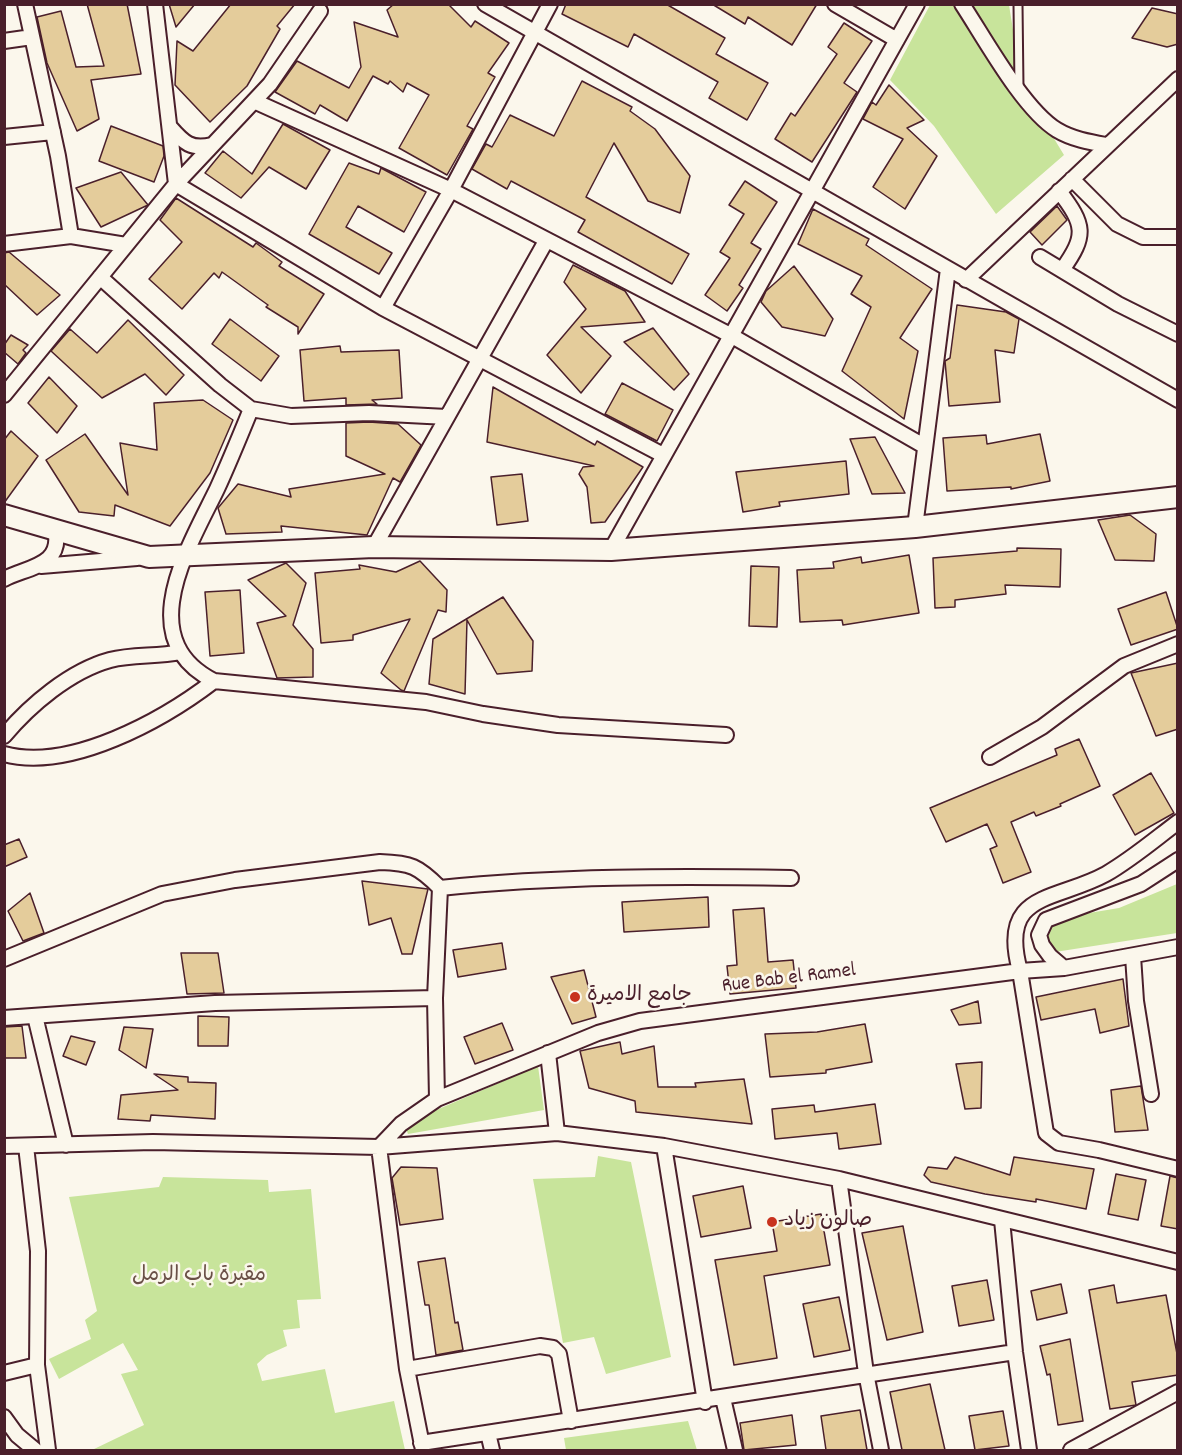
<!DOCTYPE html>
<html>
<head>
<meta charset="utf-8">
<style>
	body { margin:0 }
	#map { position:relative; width:1182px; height:1455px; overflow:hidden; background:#fbf7ec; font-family:Dekko,sans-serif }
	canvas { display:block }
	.frame { position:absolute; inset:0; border:6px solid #4a1f2b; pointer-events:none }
</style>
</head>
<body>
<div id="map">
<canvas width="1182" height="1455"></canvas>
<div class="frame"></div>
</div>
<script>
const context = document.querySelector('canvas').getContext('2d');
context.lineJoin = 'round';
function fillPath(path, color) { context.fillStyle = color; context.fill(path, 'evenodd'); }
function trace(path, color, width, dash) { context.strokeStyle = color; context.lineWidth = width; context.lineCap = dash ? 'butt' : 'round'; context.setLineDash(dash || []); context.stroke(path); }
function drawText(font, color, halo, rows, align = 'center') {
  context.font = font + ' Dekko,"Playpen Sans Arabic",sans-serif'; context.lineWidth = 5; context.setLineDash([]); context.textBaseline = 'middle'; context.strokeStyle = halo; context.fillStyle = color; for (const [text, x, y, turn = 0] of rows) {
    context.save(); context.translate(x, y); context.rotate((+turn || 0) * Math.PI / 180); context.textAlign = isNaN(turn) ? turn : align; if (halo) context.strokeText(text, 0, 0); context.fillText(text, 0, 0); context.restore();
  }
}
fillPath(new Path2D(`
	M930,5h79l13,81 42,69 -68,59 -62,-88 -44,-46z
	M1177,884v49l-122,19 -5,-4 -3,-17 12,-13 60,-10z
	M538,1066l6,44 -136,24 -4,-10z
	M598,1156l33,6 40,195 -65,17 -12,-37 -31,6 -30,-164 62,-2z
	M163,1177l105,3 1,12 42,-3 10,110 -24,1 3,28 -17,2 4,16 -20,9 -10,9 5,17 63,-12 10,44 59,-12 11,49h-313l52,-25 -23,-51 17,-4 -15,-27 -64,36 -10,-20 42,-20 -6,-19 12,-9 -28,-114 90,-10z
	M688,1421l9,29h-131l-2,-12z`), '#c8e49b');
const building = new Path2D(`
	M87,4h40l14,70 -50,6 8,39 -22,12 -30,-68 -10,-46 24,-6 15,56 28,-1z
	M169,4h26l-19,23z
	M231,4h64l-18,22 3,3 -33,57 -37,36 -35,-37 2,-44 16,10z
	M394,4h54l23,23 4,-6 34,22 -21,30 7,4 -28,49 6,3 -26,46 -48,-27 30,-53 -22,-12 -4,9 -13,-11 -2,3 -15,-8 -26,45 -27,-16 -5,9 -40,-22 22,-31 52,27 12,-21 -7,-45 44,15 -11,-27z
	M566,4h100l59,34 -9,16 52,29 -21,37 -38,-22 9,-16 -84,-48 -6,13 -66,-33z
	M712,4h105l-25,41 -44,-28 -3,7z
	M1152,8l26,6v30l-11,3 -35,-9z
	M844,23l28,18 -28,42 13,9 -45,70 -37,-23 16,-26 4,3 42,-62 -9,-7z
	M582,81l50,26 -2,4 25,18 35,47 -10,37 -32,-12 -34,-58 -28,54 103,57 -17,30 -94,-52 7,-12 -74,-39 -4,8 -35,-20 14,-25 6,3 18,-32 44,21z
	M889,85l35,35 -17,8 30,28 -32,53 -32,-22 30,-48 -40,-20 9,-17 4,3z
	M283,124l47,26 -24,39 -37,-22 -28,31 -36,-25 18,-22 29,23z
	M111,126l52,20 1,10 -10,26 -55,-21z
	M349,163l30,11 2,-6 45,24 -22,40 -46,-26 -12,21 46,26 -13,21 -70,-40z
	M121,172l27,33 -47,22 -25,-39z
	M745,181l32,21 -26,41 10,6 -22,36 4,3 -16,23 -22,-16 25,-37 -10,-6 24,-38 -15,-9z
	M176,198l77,49 3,-4 26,19 -3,4 45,28 -26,40v-7l-32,-20 2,-2 -46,-33 -3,6 -5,-5 -32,36 -33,-30 33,-37 -22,-22z
	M1057,206l10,14 -25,25 -12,-13z
	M813,209l56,30 -3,6 66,44 -32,49 18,13 -14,68 -62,-48 29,-64 -20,-13 11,-18 -64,-32z
	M9,252l51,43 -23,20 -33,-31v-31z
	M573,265l52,26 20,31 -64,5 30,29 -30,37 -34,-38 39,-46 -22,-27z
	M794,266l39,53 -8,17 -43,-9 -21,-25 5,-11z
	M957,305l49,7 13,7 -5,34 -19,-3 5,52 -51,4 -4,-45 5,-3z
	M230,319l49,37 -18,25 -49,-37z
	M128,320l56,55 -18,20 -21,-21 -43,24 -51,-47 19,-22 27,24z
	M653,328l36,46 -15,16 -50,-48z
	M11,335l17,10 -5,5 3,3 -8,11 -14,-12v-7z
	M340,346l1,6 58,-2 3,48 -30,2 5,4 -31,1v-7l-42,3 -4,-51z
	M49,377l28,29 -20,27 -29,-30z
	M622,383l51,27 -16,31 -52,-27z
	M493,387l102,58 2,-4 46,26 -38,55 -14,1 -4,-36 -8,-13 4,-7 11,-1 -107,-24z
	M203,400l30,20 -23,53 -40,53 -55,-21 -1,11 -35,-4 -33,-52 39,-26 43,61 -8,-52 37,7 -3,-47z
	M369,422l29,2 23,21 -21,37 -7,-4 -26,57 -86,-9 1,6 -56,2 -8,-26 20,-24 53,13 -2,-8 96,-15 -39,-18v-33z
	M11,431l27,25 -34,47v-63z
	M1040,434l10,47 -39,8v-2l-64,4 -4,-53 43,-3 1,9z
	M875,437l30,56 -33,1 -22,-55z
	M846,461l3,33 -70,8 1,4 -37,6 -7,-40z
	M522,474l6,47 -31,4 -6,-48z
	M1130,515l26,19 -2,27 -39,-1 -17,-40z
	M1017,548l44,1 -1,38 -55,-2 1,9 -51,6v7l-20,1 -2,-50 84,-7z
	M909,555l10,58 -76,12 -1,-5 -42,2 -3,-52 37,-2 -1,-6 28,-5 1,6z
	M420,561l27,29 -1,22 -8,-2 -34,81 -3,-1 -20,-17 29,-54 -57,16v5l-32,3 -6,-70 45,-4 -1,-4 37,7z
	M286,563l20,20 -13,42 20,24v28l-36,1 -20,-55 29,-7 -38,-36z
	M751,566l28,1 -2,60 -28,-1z
	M240,590l4,63 -34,3 -5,-64z
	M1166,592l12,37 -47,16 -13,-36z
	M503,597l30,44 -1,30 -35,3 -30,-54 -2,74 -36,-10 4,-45z
	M1178,663v66l-22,7 -25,-63z
	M1079,739l21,47 -40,18 1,2 -25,10 -2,-4 -23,10 20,50 -28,11 -13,-34 7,-3 -10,-22 -41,18 -16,-34 127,-53 -2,-6z
	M1151,773l23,40 -39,22 -22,-40z
	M19,839l8,18 -23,10v-22z
	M362,881l66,8 -16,65h-10l-11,-36 -22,7z
	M30,893l14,40 -21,8 -15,-30z
	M708,897l1,30 -85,5 -2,-30z
	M764,908l4,54 25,-2 3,28 -66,6 -3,-28 10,-1 -4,-55z
	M502,943l4,26 -48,8 -5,-27z
	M181,953h37l6,40 -37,1z
	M584,970l12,47 -24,7 -21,-47z
	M1123,979l6,47 -29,7 -5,-24 -54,11 -5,-23z
	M978,1001l3,22 -22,2 -8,-15z
	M198,1016l31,1 -1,29h-30z
	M502,1023l11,27 -38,14 -11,-27z
	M865,1024l7,38 -46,8v3l-56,4 -5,-43 52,-2z
	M22,1026l4,32h-22v-31z
	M124,1027l29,2 -7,39 -27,-18z
	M71,1036l24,6 -9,23 -23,-9z
	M620,1042l2,12 32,-8 4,41h38l-1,-4 49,-4 8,45 -116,-12 -1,-11 -46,-13 -9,-37z
	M982,1062l-1,46 -16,1 -9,-45z
	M154,1074l34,3v5l28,1 -1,36 -64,-4 -1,6 -32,-2 3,-24 57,-5z
	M1141,1086l7,44 -33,2 -4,-42z
	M875,1104l6,40 -42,5 -2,-16 -62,6 -3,-30 42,-4 1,7z
	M955,1157l55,18 4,-18 80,12 -8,40 -50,-10v3l-51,-8 -54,-12 -7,-7 4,-8 19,2z
	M401,1167l36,1 6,51 -43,6 -8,-47z
	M1116,1174l30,6 -8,40 -30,-6z
	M1170,1176l8,2v51l-17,-3z
	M743,1186l8,42 -50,9 -8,-41z
	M821,1214l9,51 -66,11 13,82 -43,7 -19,-105 62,-9 -5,-29z
	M903,1226l20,106 -36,8 -25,-107z
	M445,1258l10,65 3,-1 5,28 -27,5 -7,-50h-4l-7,-43z
	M987,1280l7,40 -35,6 -7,-40z
	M1061,1284l6,29 -30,7 -6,-29z
	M1114,1285l3,18 49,-8 12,64v16l-46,7 4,23 -26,4 -21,-119z
	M839,1297l11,53 -36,7 -11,-53z
	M1070,1339l13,82 -25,4 -8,-51 -3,1 -7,-29z
	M930,1384l15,66h-43l-12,-58z
	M860,1410l7,40h-41l-5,-34z
	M1003,1411l6,35 -34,4 -6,-34z
	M792,1415l4,30 -52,5 -4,-27z`);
fillPath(building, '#e4cc9b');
trace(building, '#4a1f2b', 1.5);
const lane = new Path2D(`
	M1018,4l1,83`);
const street = new Path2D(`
	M25,4l33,152 13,80
	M155,4l21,180
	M485,4l693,396
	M835,4l62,36
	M962,4c23,35 61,105 95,126 15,9 32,12 49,15
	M4,41l28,-4
	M254,101l197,89 281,146 192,110
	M170,127c14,16 21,23 42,18
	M4,137l49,-5
	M1072,179l45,45 26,13h35
	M176,184l207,124 280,147
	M1059,191c26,34 28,44 3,79
	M4,244l67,-8 55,9
	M1040,257l78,47 60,30
	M100,277l120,108 31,24 40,7 78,-3 78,4
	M966,280l212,-201
	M383,308l68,-118 99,-186
	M4,395l172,-211 94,-100 50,-73
	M251,409c-11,27 -22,54 -34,80 -28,58 -86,150 -3,192l212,21 57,12 75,11 168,10
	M915,527l33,-258
	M374,547l172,-306
	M611,550l306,-546
	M41,566l96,-8
	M4,579c23,-12 60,-13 51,-50
	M4,736c26,-31 66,-65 106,-76 23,-6 47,-3 70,-8
	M4,754c66,18 159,-34 210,-73
	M990,757l52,-30 82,-61 54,-22
	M1178,822c-24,18 -46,37 -72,52 -51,28 -108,17 -86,97l26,162 13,10 40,7 79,19
	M440,888c116,-12 234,-12 351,-10
	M1133,956l3,45 15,93
	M4,959l158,-65 73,-14 145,-18c31,1 38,4 60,26l-5,110
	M1064,968l-14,-12 -8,-11 -3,-10 7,-15 95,-36 37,-24
	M35,1016l31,129
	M4,1018l211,-15 220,-5 2,101
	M548,1053l9,80
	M4,1146l149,-4 226,5 22,-23 36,-25 161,-66 42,-12 380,-50 44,-3 114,-21
	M26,1146l12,105 -1,114 11,85
	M664,1146l41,256
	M839,1179l27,194 15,77
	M1002,1220l13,132 14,98
	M407,1369l133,-23 13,2 6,6 12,67
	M4,1373l33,-8
	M723,1398l12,52
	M4,1417l13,18 18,15
	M488,1433l4,17
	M421,1443l594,-91
	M423,1450l-16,-81 -28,-222 178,-14 107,13 175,33 339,83
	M1071,1450l107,-58`);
const secondary = new Path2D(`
	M4,515l145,42 225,-10 237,3 304,-23 263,-30`);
trace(lane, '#4a1f2b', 11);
trace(street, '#4a1f2b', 18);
trace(secondary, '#4a1f2b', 24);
trace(lane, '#fbf7ec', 7);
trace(street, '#fbf7ec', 14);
trace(secondary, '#fbf7ec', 20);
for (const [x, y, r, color] of [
	[575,997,6,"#c8321e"],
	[772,1222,6,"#c8321e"]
]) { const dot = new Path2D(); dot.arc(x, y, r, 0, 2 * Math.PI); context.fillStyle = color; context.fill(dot); trace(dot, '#fbf7ec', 2); }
drawText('21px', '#4a1f2b', '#fbf7ec', [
	["Rue Bab el Ramel",789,980,-7]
]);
drawText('21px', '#4a1f2b', '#fbf7ec', [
	["جامع الاميرة",587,997],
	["صالون زياد",784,1222]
], 'left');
drawText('21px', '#6a5047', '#fbf7ec', [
	["مقبرة باب الرمل",199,1277]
]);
</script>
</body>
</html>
